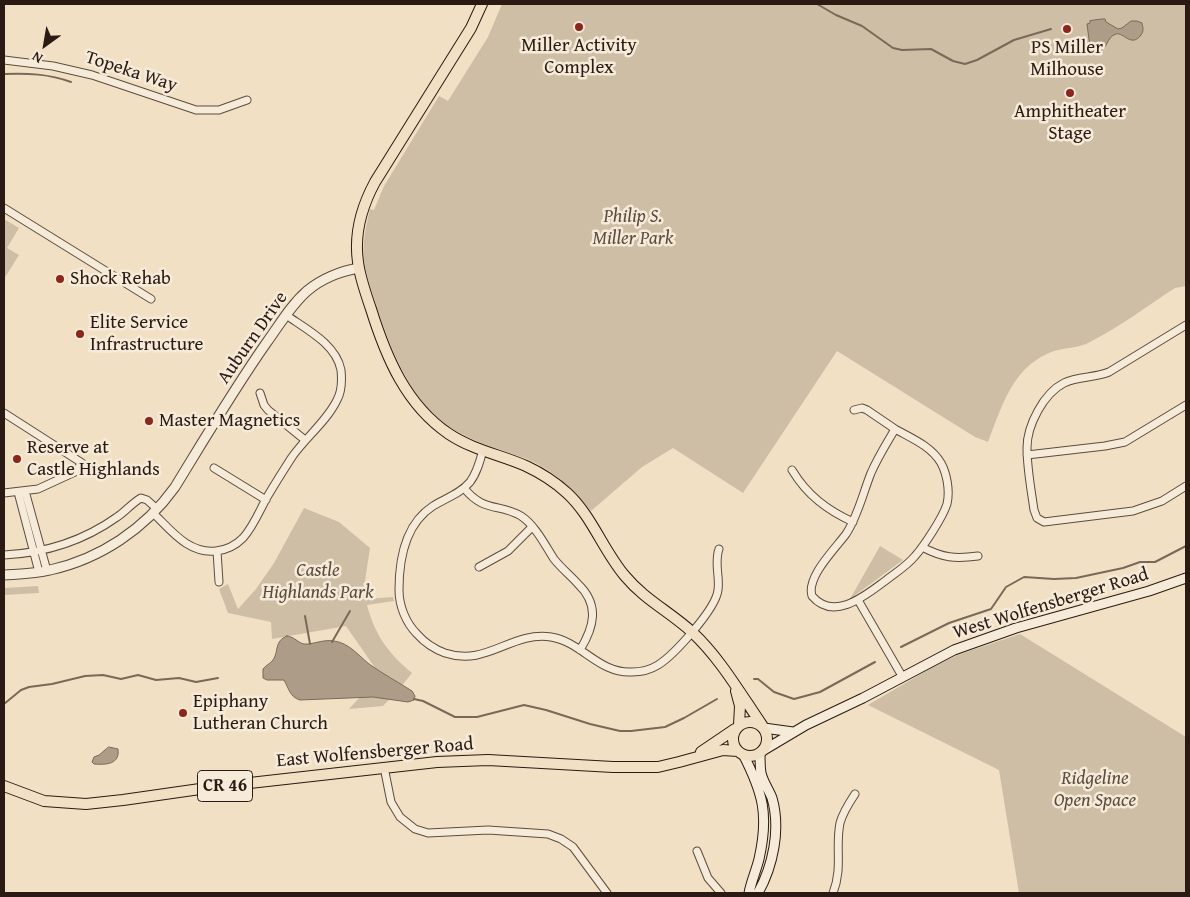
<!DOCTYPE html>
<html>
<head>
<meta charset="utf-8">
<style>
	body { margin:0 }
	#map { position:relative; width:1190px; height:897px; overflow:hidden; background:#f1e0c4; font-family:"Gentium Book Plus",serif }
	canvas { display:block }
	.frame { position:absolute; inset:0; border:5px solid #2a1a13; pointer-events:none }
	.north { position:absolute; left:20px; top:20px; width:50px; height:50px; -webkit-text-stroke:4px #f6ebd9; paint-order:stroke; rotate:212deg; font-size:14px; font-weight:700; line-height:20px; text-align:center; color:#2a1a13 }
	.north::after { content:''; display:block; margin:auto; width:18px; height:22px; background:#2a1a13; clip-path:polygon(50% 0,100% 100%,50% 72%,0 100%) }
</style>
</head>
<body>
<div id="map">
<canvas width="1190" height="897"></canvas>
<div class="frame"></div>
<div class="north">N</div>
</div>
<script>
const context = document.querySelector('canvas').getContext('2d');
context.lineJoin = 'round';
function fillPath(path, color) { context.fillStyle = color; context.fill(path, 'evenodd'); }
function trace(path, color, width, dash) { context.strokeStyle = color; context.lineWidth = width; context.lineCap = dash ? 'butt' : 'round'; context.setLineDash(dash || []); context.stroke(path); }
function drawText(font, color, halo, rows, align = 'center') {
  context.font = font + ' "Gentium Book Plus",serif'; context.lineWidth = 5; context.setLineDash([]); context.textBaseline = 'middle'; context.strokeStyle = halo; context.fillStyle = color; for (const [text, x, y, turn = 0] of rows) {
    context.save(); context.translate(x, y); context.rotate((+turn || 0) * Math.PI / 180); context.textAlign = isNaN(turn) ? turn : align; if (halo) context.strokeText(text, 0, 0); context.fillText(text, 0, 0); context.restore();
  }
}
fillPath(new Path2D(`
	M502,4h684v282l-11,2c-28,18 -55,39 -85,54 -12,7 -28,5 -41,11 -37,16 -47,53 -61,89l-13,-5 -138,-86 -94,142 -70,-45 -31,19 -51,44c-17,-22 -38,-41 -64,-52 -24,-9 -49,-15 -71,-28 -45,-27 -64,-79 -80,-126 -4,-14 -10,-29 -12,-44 -2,-17 2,-35 6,-52l4,1 10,-24 55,-90 9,5 40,-64z
	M4,219l15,9 -12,20 12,7 -15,24z
	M304,508l35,14 31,26 -5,33 1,18 27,-2 1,4 -27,4c8,30 21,48 45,68l-12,15 -17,18 -34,3 31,-34 -34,-49 -74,13 -1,-17 -43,-9 -9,-24 9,-5 10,25 18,-20 18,-26z
	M880,546l23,14 -53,39z
	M38,586l1,7 -35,2v-7z
	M1020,634l166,103v156h-167l-20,-123 -131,-65 63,-37 26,-13z`), '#cfbea6');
const water = new Path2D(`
	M1102,19h3l1,3 12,7 4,-1 9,-7h6l5,2c1,5 2,8 -1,12 -10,13 -17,-3 -25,-1 -10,3 -7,15 -20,19l-6,-6 -3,-23 3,-1v-2z
	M287,636c8,1 11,7 17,8 8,1 19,-5 30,-3 15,2 24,14 35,23 14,10 29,18 43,27l3,5 -1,4 -6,2 -35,-5 -73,3c-10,-3 -11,-11 -16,-20h-17l-4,-2v-9c3,-4 7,-5 10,-9 6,-9 1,-19 14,-24z
	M109,747l9,2c2,15 -11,16 -24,15l-2,-2 2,-5 5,-2z`);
fillPath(water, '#ad9d88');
trace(water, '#796959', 1);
trace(new Path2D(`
	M817,4l19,11 26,11 31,22 9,2 29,-1 22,12 12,3 12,-4 37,-20 37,-11
	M4,93v-19c24,-1 45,0 67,8
	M305,616l5,28
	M332,642l18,-31
	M901,647l48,-24 42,-14 15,-22 18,-10 30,2 22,-1 47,-10 17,-6h15l31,-16
	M754,679h4l16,13 20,7 26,-7 55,-30
	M414,699l9,2 32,16h22l47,-12 22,5 44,14 30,7h11l34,-4 19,-9 33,-19
	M4,704l17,-14 8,-3 23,-3 33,-8 18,-1 18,4 17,-4 18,5 23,-2 17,4 22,-4`), '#796959', 2);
const minor = new Path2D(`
	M4,60l49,6 39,9 104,35h23l28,-10
	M4,208l147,91
	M1186,325l-77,47c-14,6 -31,4 -45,11 -20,10 -37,42 -37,65 0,20 4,41 7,62l3,8 7,4 89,-11 29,-10 24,-15
	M260,393l4,12 4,5 37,30
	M854,410l8,-2 5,2 28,19
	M4,413l78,50 -7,9 -37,17 -34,4
	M895,429c16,9 36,17 46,34 6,11 9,28 6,41 -4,13 -23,42 -32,52 -8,10 -20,17 -30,25 -19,14 -51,41 -73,15 -6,-19 23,-47 34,-62 12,-18 17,-41 25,-61 7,-16 16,-30 24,-44z
	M483,450c-3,11 -6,23 -13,32 -10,12 -24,16 -37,24 -28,18 -34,53 -34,84 0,16 7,33 18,44 8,9 17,15 28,19 42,14 66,-22 106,-16 31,5 48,37 81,35 9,0 18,-2 26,-7 16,-10 58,-56 60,-75 2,-14 -4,-27 1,-41
	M1027,455l78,-9 20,-4 61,-37
	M214,468l52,32
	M792,470c15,25 35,40 61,52
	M464,488c20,25 35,15 57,28 14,9 24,29 33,43 8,10 16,16 24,25 22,21 16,43 2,66
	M25,491l22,80
	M18,492l21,80
	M153,513c18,17 35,41 63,38 10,-1 20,-6 27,-13 10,-11 16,-26 23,-39 8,-14 17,-28 26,-42 14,-20 35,-36 45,-57 5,-9 5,-20 4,-30 -5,-26 -35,-41 -55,-55
	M922,547c21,11 33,12 56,9
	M217,551l2,31
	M4,555c41,-2 78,-13 113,-38 8,-5 15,-14 24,-19l6,2 10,9
	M479,567l29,-16 24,-24
	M858,600l44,76
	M384,767l7,35 9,15 15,12 13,4 60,-3 60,4 13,5 12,8 34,46
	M697,851l11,27 13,15
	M833,893c10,-26 2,-45 7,-70 3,-11 9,-20 15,-29`);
const tertiary = new Path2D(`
	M4,575c15,-1 31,-1 46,-5 50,-11 95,-41 125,-83 30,-49 59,-98 92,-145 13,-18 24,-37 40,-51 14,-12 34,-20 52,-23`);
const secondary = new Path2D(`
	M764,728l29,4
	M764,750l42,-25 57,-27 91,-48 62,-22 133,-37 37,-13
	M743,754c20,39 26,61 16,105 -3,12 -8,23 -10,34
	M758,893c15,-27 23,-64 14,-95 -3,-8 -9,-16 -11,-25 -1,-6 -1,-13 -1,-20`);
const primary = new Path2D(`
	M482,4l-11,24 -96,154c-13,24 -21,52 -17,80 2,16 8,32 13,47 15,48 35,96 78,125 24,16 52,21 77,32 15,7 29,16 41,27 25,23 36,57 58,83 19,23 45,36 67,56 28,26 48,61 70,93
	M736,691l4,15 -1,19
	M733 739a17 17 0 1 1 34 0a17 17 0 1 1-34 0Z
	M701,752l34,-23
	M4,786l40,15 42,3 37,-4 91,-13 223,-25 51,-2 125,7h45l21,-5 44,-12 15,1`);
trace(minor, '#5c4c3f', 9);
trace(tertiary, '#5c4c3f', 11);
trace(secondary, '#2a1a13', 11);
trace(primary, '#2a1a13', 12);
trace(minor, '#f6ebd9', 7);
trace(tertiary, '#f6ebd9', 9);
trace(secondary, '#f6ebd9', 9);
trace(primary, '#f1e0c4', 10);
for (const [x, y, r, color] of [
	[579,27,5,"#8f2418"],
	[1067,29,5,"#8f2418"],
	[1070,93,5,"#8f2418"],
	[60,279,5,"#8f2418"],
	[80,334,5,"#8f2418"],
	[149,421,5,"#8f2418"],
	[17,459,5,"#8f2418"],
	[183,713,5,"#8f2418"]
]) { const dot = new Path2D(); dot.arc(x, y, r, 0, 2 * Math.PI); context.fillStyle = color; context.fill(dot); trace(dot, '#f6ebd9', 2); }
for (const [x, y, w] of [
	[225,786,55]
]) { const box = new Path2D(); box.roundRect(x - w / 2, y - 15.5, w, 31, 4); context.fillStyle = '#f6ebd9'; context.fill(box); trace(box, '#2a1a13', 1); }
drawText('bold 18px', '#2a1a13', null, [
	["CR 46",225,786]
]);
drawText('19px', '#2a1a13', '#f6ebd9', [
	["Miller Activity",579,46,"center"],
	["Complex",579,68,"center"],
	["PS Miller",1067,48,"center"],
	["Milhouse",1067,70,"center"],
	["Amphitheater",1070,112,"center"],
	["Stage",1070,134,"center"],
	["Shock Rehab",70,279],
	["Elite Service",90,323],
	["Infrastructure",90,345],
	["Master Magnetics",159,421],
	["Reserve at",27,448],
	["Castle Highlands",27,470],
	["Epiphany",193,702],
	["Lutheran Church",193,724]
], 'left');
drawText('19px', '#2a1a13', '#f6ebd9', [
	["Topeka Way",131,72,18],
	["Auburn Drive",253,338,-55],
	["West Wolfensberger Road",1051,604,-17],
	["East Wolfensberger Road",375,753,-5]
]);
drawText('italic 19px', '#5c4b3f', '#f6ebd9', [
	["Philip S.",633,217],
	["Miller Park",633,239],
	["Castle",318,571],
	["Highlands Park",318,593],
	["Ridgeline",1095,779],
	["Open Space",1095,801]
]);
</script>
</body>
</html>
